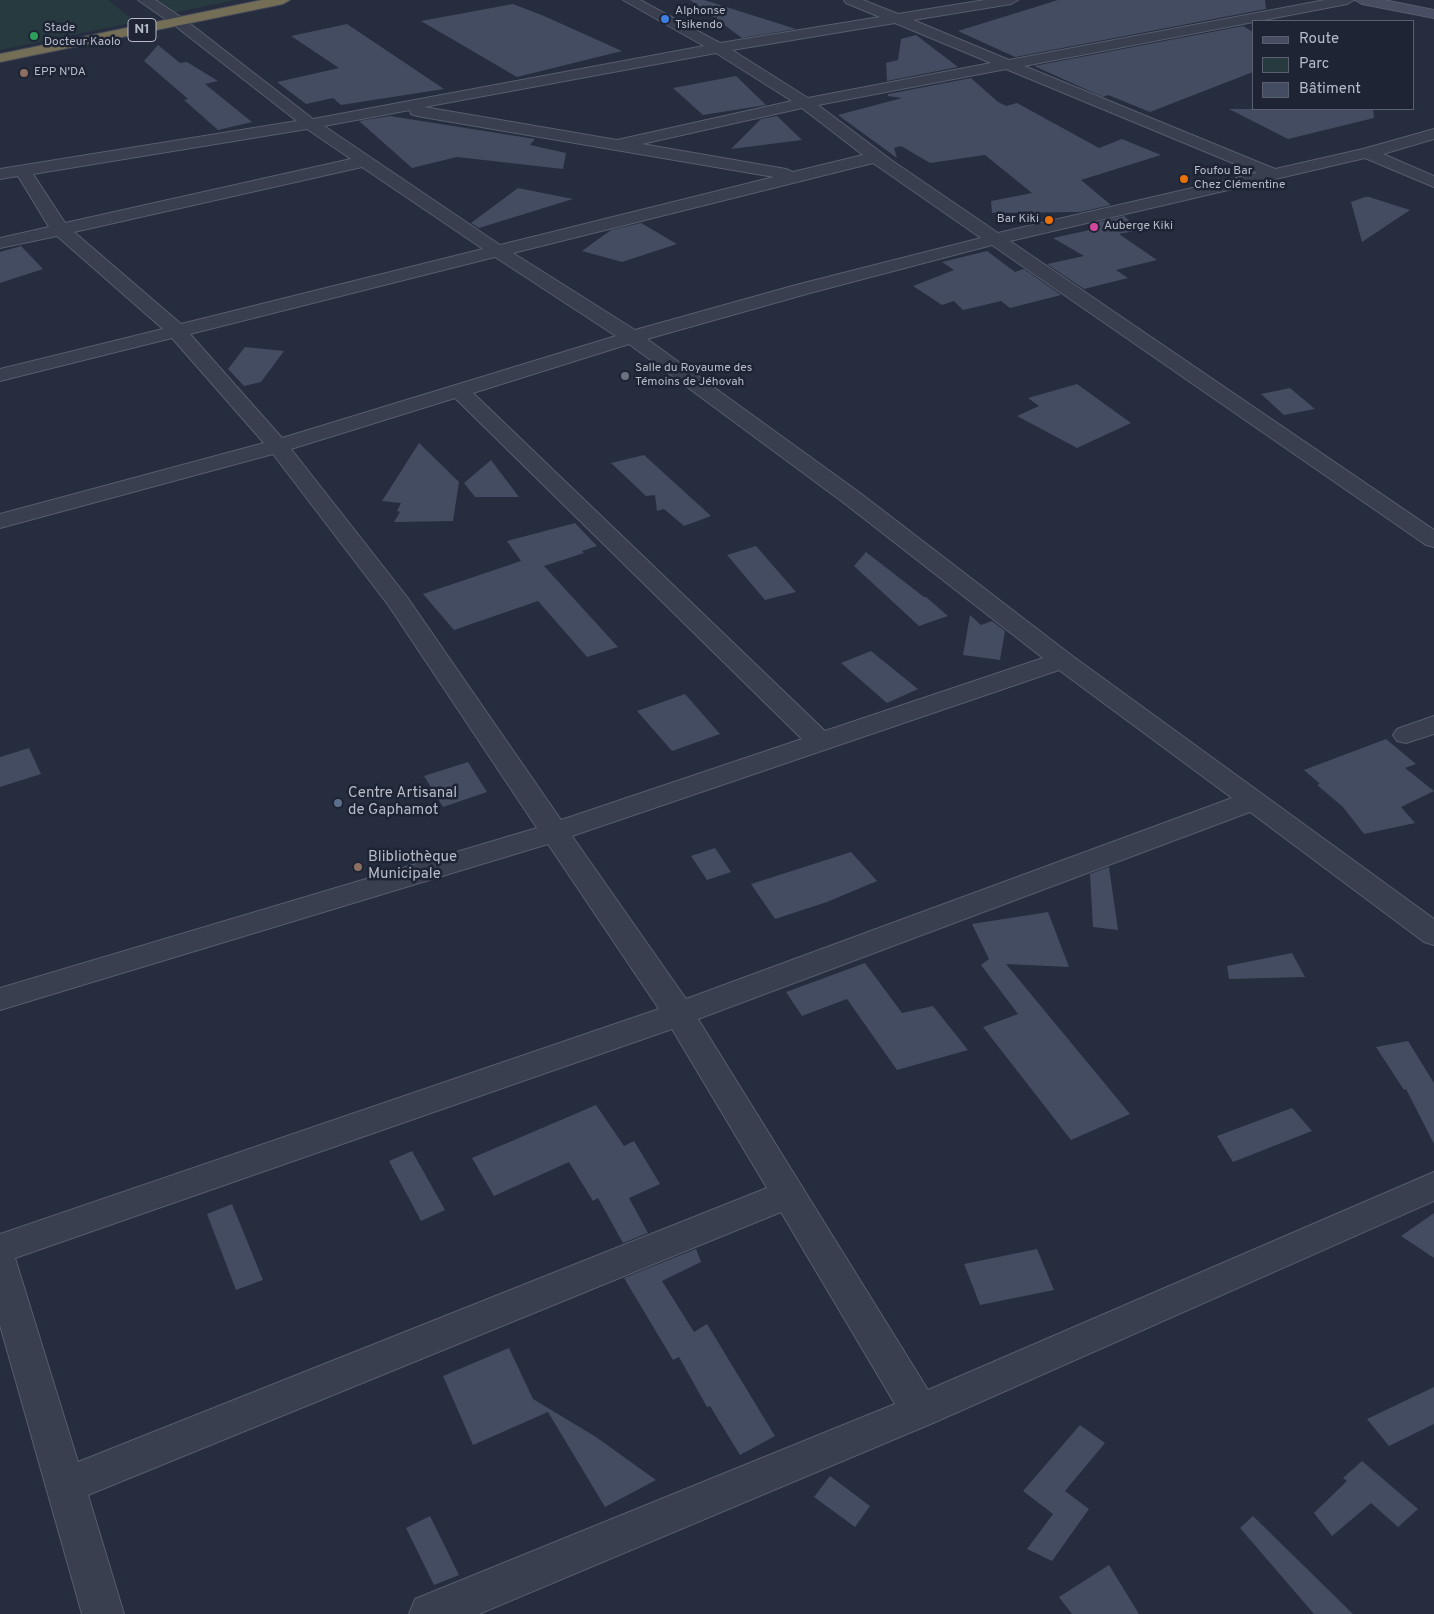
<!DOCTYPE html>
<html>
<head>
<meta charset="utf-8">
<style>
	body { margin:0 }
	#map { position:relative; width:1434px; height:1614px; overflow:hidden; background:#252d3f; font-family:Overpass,sans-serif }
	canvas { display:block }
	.legend { position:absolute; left:1252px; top:20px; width:162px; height:90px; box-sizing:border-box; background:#1e2434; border:1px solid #5b6070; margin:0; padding:6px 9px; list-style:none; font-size:15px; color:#b6bbca }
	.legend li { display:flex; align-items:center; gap:10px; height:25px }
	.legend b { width:25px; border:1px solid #5b6070 }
</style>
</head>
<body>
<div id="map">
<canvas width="1434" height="1614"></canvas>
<ul class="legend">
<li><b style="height:6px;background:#474e62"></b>Route</li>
<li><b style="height:14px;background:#273a40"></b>Parc</li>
<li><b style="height:14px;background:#444c61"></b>Bâtiment</li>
</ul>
</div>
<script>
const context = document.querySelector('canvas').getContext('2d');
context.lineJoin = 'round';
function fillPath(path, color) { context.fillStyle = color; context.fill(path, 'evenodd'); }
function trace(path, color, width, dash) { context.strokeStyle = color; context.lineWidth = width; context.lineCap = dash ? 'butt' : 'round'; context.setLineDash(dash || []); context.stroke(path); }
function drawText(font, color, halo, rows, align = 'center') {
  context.font = font + ' Overpass,sans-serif'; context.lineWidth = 5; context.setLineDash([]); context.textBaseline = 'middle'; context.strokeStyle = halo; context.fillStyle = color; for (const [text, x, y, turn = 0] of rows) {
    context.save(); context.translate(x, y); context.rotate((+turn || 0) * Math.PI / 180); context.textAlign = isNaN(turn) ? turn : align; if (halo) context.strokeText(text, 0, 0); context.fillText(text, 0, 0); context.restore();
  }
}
fillPath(new Path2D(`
	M0,0h108l28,22 -136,28z
	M154,0h82l-64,13z`), '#273a40');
fillPath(new Path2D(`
	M690,0h14l92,29 -54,9z
	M1058,0h207l1,9 -251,48 -57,-26z
	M513,4l31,12 78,35 -105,26 -96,-56z
	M347,24l15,10 82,55 -103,16 -8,-7 -27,6 -29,-22 62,-14 -48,-32z
	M1243,26l10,6v40l-103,40 -42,-17 -5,2 -69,-31z
	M916,35l42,32 -71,14 -1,-18 12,-3 3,-21z
	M158,45l22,18 7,-1 31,19 -13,3 47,38 -34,8 -34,-30 4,-1 -44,-38z
	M736,76l30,29 -63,10 -30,-27z
	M971,78l27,24 8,4 11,-3 82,45 23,-9 39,16 -80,25 30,25 -31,7 -88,1 -1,-12 41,-8 -47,-38 -55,8 -29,-17 -7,2 3,10 -59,-43 64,-17 -14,-2v-2z
	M1229,109h144l1,9 -86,21z
	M390,116l145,23 -5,6 36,8 -3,16 -106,-12 -45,11 -53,-47z
	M777,116l25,24 -71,9 30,-30z
	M518,188l55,11 -94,29 -8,-5z
	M1365,197h4l41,13 -48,32 -11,-40z
	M1124,216l16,14 -21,4 38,26 -41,10 12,8 -44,11 -37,-25 37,-8 -31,-18 46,-10v-6z
	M641,223l36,21 -55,18 -40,-11 29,-21z
	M21,246l22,23 -43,14v-31z
	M987,251l28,21 9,-3 37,26 -51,13 -9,-7 -38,9 -9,-9 -12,4 -29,-19 41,-16 -12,-8z
	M245,347l39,4 -23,31 -17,4 -16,-17z
	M1077,384l54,39 -54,25 -60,-32 22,-10 -11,-8z
	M1290,388l25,21 -31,6 -23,-21z
	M419,443l40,39 -6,39 -59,1 6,-10 -3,-1 4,-8 -19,-2z
	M644,455l33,30 34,31 -27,10 -20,-17 -7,2 -2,-16 -9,1 -35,-33z
	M491,460l28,37h-44l-11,-14z
	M575,523l22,23 -15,5 2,2 -40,13 74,81 -31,10 -49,-56 -84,29 -31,-36 98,-33 -14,-20z
	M756,546l40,46 -31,8 -38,-45z
	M866,552l58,45h2l22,19 -29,10 -65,-60z
	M970,615l11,10 11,-4 13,10 -5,29 -37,-5z
	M871,651l47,38 -31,14 -46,-40z
	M685,694l35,40 -48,17 -35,-40z
	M1386,739l30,25 -11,4 29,23 -33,16 14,16 -51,11 -21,-27 -26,-22 3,-1 -16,-14z
	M29,748l12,26 -41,13v-30z
	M468,762l19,30 -44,15 -19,-31z
	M715,848l16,24 -24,8 -16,-24z
	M851,852l26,29 -50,21 -52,17 -24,-35z
	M1109,867l9,63 -25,-3 -3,-53z
	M1048,912l21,55 -63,-3 124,150 -59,26 -88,-113 35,-13 -37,-49 8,-6 -17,-35z
	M1292,953l13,24 -76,2 -2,-13z
	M865,963l37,50 31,-7 35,44 -71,20 -50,-71 -45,17 -16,-24z
	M1408,1041l26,42v61l-28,-55 -2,1 -28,-43z
	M596,1105l28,41 10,-5 26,43 -31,14 19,35 -25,10 -25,-45 -5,3 -24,-39 -75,34 -22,-38z
	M1292,1108l20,23 -79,31 -16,-26z
	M412,1151l33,59 -24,11 -32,-60z
	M232,1204l31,76 -27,10 -29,-76z
	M1434,1213v45l-33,-22z
	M696,1249l5,13 -39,19 32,51 13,-8 68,112 -35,19 -30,-49 -3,1 -28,-50 -6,3 -49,-82z
	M1037,1249l17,41 -74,15 -16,-41z
	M509,1348l24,51 63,38 60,43 -51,27 -57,-95 -75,33 -30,-69z
	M1434,1387v37l-45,22 -22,-27z
	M1080,1425l25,18 -40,48 24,18 -37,52 -25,-12 26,-35 -30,-23z
	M1362,1461l56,48 -20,18 -27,-24 -39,33 -18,-23 33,-32 -4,-3z
	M830,1476l40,30 -15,21 -41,-30z
	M430,1516l29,59 -25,10 -28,-57z
	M1253,1516l100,98h-39l-74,-86z
	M1109,1565l30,49h-67l-13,-17z`), '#444c61');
const street = new Path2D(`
	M138,0h17l29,19 129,100 391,-73 -81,-46h17l80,43 160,-26 -34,-14 -2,-3h19l35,14 87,-14h33l-7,4 -98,16 96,40 316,-60h29l-7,4 -323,62 251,103 88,-20 71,-20v10l-51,15 51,22v11l-69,-29 -355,83 424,289v17l-8,-2 -434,-300 -182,48 -163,46 213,154 211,162 363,264v26l-10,-3 -174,-130 -552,207 230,371 506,-218v29l-501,222 -454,191h-70l6,-15 480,-195 -114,-192 -693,283 36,119h-42l-82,-289v-91l659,-225 -111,-165 -548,166v-22l537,-160 -148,-222 -116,-152 -273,74v-14l264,-71 -92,-105 -172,43v-12l163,-40 -106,-93 -57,12v-10l49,-11 -31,-51 -18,3v-10l297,-48 -123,-96zM895,23l96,40 -183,35 -76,-48zM716,53l76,48 -175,39 -193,-33zM1006,69l251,104 -259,60 -107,-73 -73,-55zM802,108l61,47 -70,17 -7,-3 -144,-25zM410,110l1,4 6,2 357,61 -274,68 -176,-119zM307,129l44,30 -286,64 -32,-49zM873,163l108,75 -185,47 -161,45 -122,-77zM362,167l121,82 -302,75 -107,-92zM495,257l121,79 -334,102 -92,-104zM629,344l215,159 199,155 -218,73 -352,-338zM455,398l347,341 -241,81 -154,-223 -116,-148zM1059,670l173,128 -546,201 -114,-163zM672,1029l95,159 -689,274 -63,-204z
	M1434,716v18l-28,9 -9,-2 -4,-6 4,-6z`);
const secondary = new Path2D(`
	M1355,0h29l50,10v8l-72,-14z`);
const highway = new Path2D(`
	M262,0h28l-7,4 -283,58v-8z`);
trace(street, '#575d6d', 2);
trace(secondary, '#575d6d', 2);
trace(highway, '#444a5a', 2);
fillPath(street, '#393f4f');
fillPath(secondary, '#474e62');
fillPath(highway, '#756e57');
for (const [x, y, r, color] of [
	[665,19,5,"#3f7fe0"],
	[34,36,5,"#2e9e5b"],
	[24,73,5,"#8d6e63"],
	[1184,179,5,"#e8710a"],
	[1049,220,5,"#e8710a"],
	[1094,227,5,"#d1479c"],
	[625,376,5,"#6b7280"],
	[338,803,5,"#5c6f8a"],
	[358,867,5,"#8d6e63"]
]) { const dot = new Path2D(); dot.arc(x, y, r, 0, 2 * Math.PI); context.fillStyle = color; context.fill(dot); trace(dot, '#1e2434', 2); }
drawText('12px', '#b6bbca', '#1e2434', [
	["Alphonse",675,12],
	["Tsikendo",675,26],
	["Stade",44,29],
	["Docteur Kaolo",44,43],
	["EPP N'DA",34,73],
	["Foufou Bar",1194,172],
	["Chez Clémentine",1194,186],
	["Bar Kiki",1039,220,"right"],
	["Auberge Kiki",1104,227],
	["Salle du Royaume des",635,369],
	["Témoins de Jéhovah",635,383]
], 'left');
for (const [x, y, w] of [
	[142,30,28]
]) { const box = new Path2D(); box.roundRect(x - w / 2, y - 11.5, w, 23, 4); context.fillStyle = '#1e2434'; context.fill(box); trace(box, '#b6bbca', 1); }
drawText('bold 14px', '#b6bbca', null, [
	["N1",142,30]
]);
drawText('15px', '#b6bbca', '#1e2434', [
	["Centre Artisanal",348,794],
	["de Gaphamot",348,811],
	["Blibliothèque",368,858],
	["Municipale",368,875]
], 'left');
</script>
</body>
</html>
